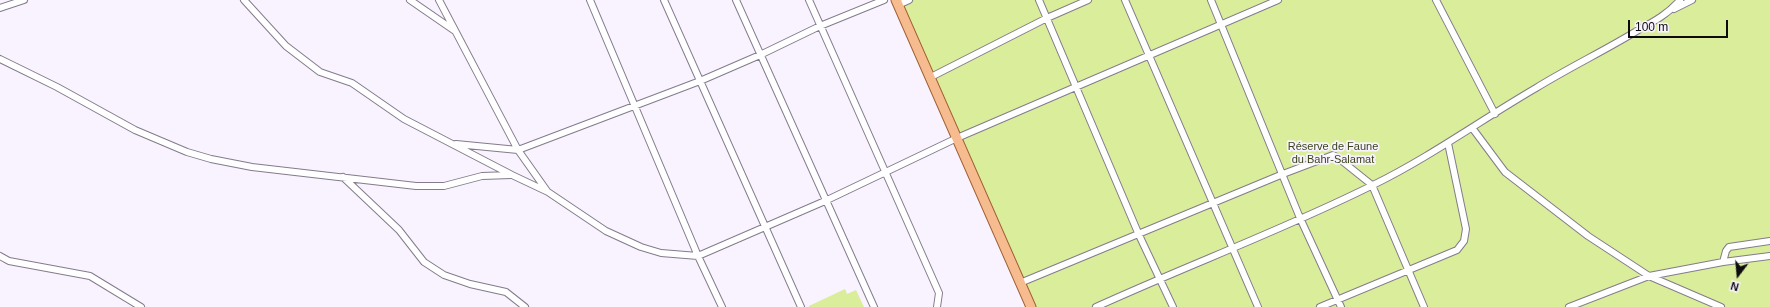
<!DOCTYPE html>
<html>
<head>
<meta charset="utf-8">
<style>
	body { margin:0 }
	#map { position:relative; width:1770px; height:307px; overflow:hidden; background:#f8f3fe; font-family:Arial,sans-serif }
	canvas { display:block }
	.north { position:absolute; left:1718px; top:255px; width:40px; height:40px; -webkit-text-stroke:3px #f8f3fe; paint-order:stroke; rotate:196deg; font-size:11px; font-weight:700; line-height:16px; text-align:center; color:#0d0a10 }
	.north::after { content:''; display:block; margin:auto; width:14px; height:18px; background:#0d0a10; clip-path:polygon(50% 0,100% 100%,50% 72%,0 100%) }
	.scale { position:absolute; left:1628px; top:20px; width:100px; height:18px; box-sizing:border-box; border:2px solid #0d0a10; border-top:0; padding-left:5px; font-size:12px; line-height:14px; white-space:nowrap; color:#0d0a10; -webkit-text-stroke:3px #f8f3fe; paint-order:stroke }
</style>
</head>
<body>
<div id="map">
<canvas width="1770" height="307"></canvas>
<div class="north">N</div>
<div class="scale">100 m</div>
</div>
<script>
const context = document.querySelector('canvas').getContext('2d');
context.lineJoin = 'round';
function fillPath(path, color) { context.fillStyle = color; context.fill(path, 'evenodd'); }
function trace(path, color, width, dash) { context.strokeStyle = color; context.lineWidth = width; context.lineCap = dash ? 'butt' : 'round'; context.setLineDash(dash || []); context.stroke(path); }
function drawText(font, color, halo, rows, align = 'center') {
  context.font = font + ' Arial,sans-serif'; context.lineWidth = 3.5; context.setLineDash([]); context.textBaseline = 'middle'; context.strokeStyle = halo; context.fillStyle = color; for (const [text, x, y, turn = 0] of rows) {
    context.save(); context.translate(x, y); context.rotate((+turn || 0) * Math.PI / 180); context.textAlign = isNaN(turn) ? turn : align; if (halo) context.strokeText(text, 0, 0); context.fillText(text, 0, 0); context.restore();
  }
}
fillPath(new Path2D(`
	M896,0h874v307h-739z
	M845,289l2,5 9,-4 8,17h-55v-1z`), '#d9ed9a');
const street = new Path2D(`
	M244,0l42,46 34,26 32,11 52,36 108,56 36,17 58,39 35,16 20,6 37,3 127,-55 132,-63 321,-138
	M410,0l45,31
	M439,0l79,150 29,41
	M590,0l108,256 24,51
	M664,0l137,307
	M736,0l138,307
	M809,0l130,293 -2,14
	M1039,0l100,235 34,72
	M1125,0l133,307
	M1211,0l89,218 41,89
	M1436,0l59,114
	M898,5l11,-5
	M0,8l24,-8
	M1674,9l18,-9
	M0,59l57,28 78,43 52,22 24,7 41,8 164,19h28l38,-10 29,-1
	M929,78l118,-60 41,-18
	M1473,129l32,43 83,64 61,40 72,31
	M456,144l62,6 182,-69 60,-26 60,-29 64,-26
	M343,177l56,53 25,32 20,13 26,9 36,8 19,15
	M0,256l9,5 81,15 51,31
	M1723,262l3,-11 3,-4 41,-6
	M1020,283l263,-109 50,-19 4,2 35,28 52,122
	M1096,307c92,-42 187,-77 277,-122 57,-28 108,-65 163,-97 34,-21 70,-38 104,-59 15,-8 29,-16 40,-29
	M1320,307l137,-57 7,-9 2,-12 -18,-86
	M1569,307l80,-31 74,-14 47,-6`);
const primary = new Path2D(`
	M896,0l135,307`);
trace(street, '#847b8c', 8);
trace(primary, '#a16032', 11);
trace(street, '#fff', 6);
trace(primary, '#f6bb8f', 9);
drawText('11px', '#3a431c', '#f8f3fe', [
	["Réserve de Faune",1333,147],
	["du Bahr-Salamat",1333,160]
]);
</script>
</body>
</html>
